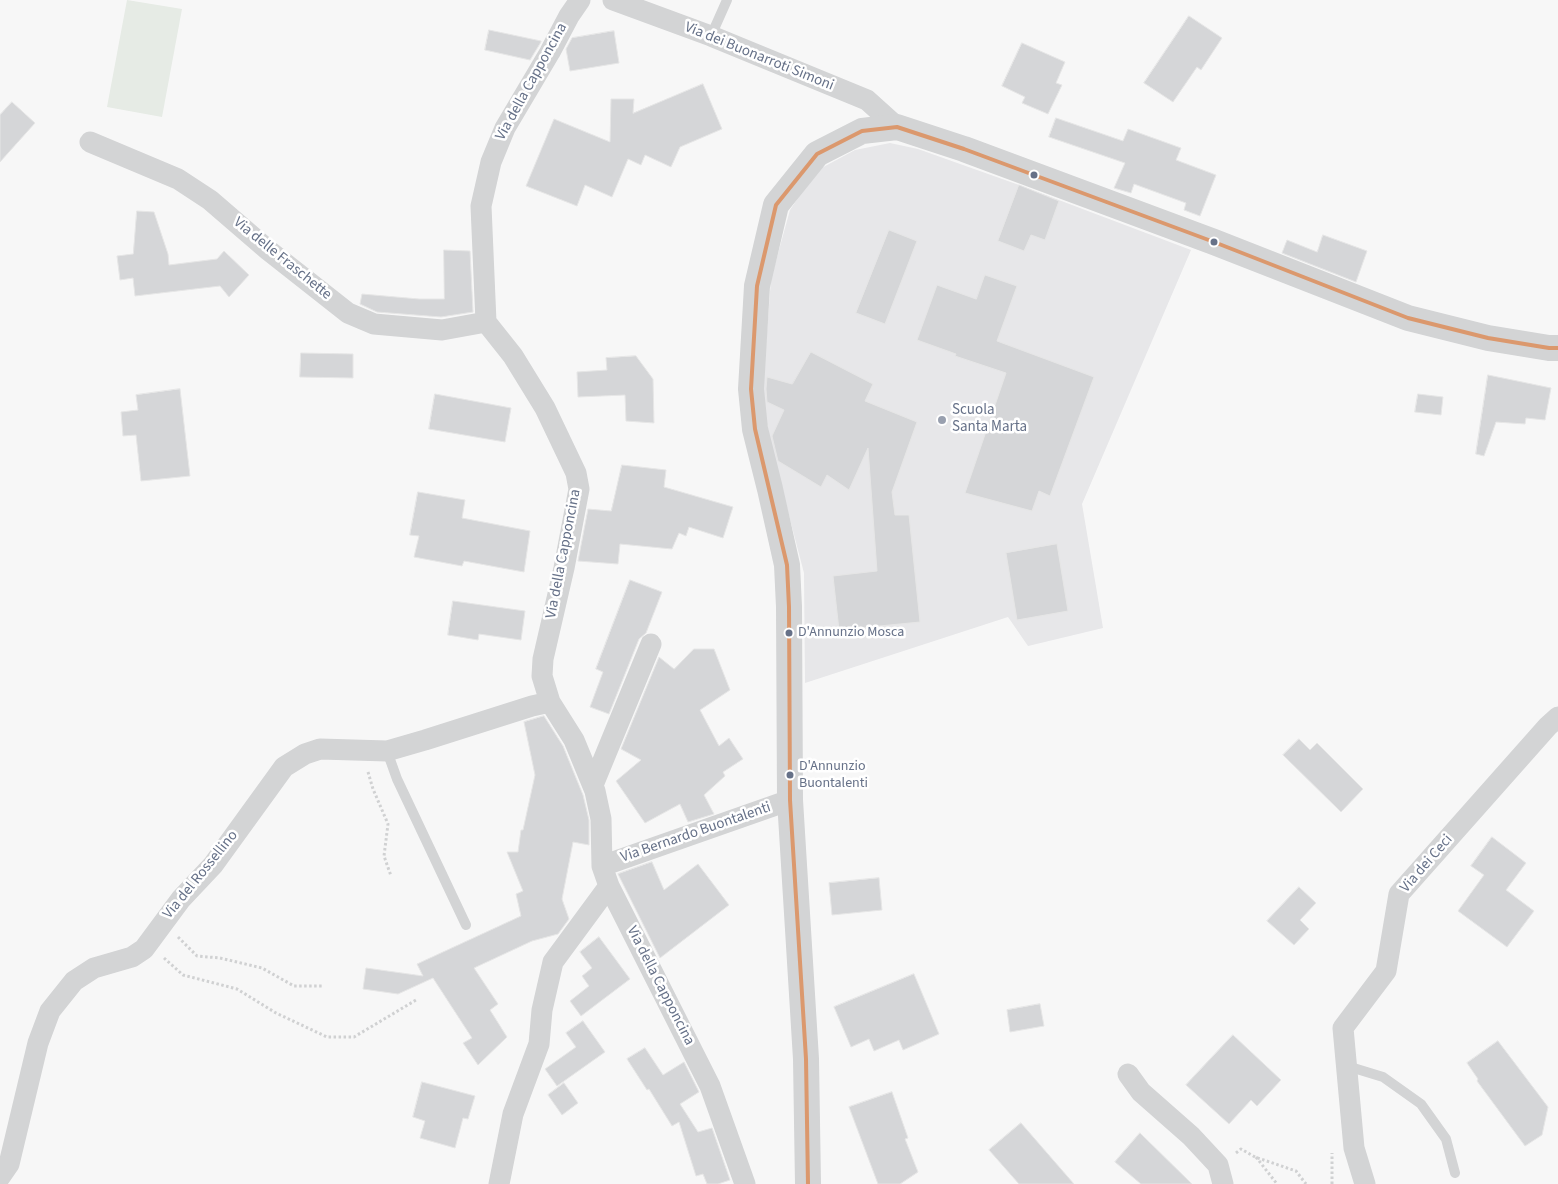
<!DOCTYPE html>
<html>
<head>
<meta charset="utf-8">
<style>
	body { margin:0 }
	canvas { display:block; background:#f7f7f7 }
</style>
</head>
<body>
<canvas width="1558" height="1184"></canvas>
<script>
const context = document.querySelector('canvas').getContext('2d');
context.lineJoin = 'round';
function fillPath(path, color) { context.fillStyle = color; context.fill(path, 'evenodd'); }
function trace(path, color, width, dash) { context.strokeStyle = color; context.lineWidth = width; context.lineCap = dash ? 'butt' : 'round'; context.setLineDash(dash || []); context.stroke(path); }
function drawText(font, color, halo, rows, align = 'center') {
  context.font = font + ' "Source Sans 3",sans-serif'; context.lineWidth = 5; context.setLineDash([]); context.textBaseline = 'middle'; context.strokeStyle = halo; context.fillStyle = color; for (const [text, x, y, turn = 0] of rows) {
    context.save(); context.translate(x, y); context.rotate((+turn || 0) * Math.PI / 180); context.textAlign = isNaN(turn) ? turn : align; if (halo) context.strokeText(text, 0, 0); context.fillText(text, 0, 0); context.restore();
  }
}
fillPath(new Path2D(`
	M890,143l28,6 101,36 172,65 -109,254 21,124 -75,18 -20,-29 -203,66 -1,-110 -30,-115 -12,-59 9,-120 19,-69 26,-39 39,-21z`), '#e7e7e9');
fillPath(new Path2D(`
	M127,0l55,9 -20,108 -55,-10z`), '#e6ebe5');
const building = new Path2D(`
	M1189,16l33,22 -21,32 -4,-3 -24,35 -29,-19z
	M489,30l52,11v1l-11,18 -45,-10z
	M614,31l5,32 -49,8 -4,-22 6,-11z
	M1022,43l43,19 -9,21 6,2 -14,29 -26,-11 3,-6 -23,-11z
	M703,84l19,45 -42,18 -9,20 -26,-12 -4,10 -13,-6 -16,38 -27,-12 -8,21 -51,-20 28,-67 56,23 1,-43h23l-1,14z
	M12,102l23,21 -35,39v-47z
	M1056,118l67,23 5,-12 53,19 -5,12 40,15 -16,41 -16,-6 2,-7 -52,-19 -3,9 -17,-5 11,-25 -76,-26z
	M1019,185l40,16 -14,39 -14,-5 -7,16 -26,-10z
	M137,211l17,1 14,42 1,11 48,-6 7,-8 25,24 -20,22 -9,-11 -85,10 -2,-18 -13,2 -3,-24 16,-2z
	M889,230l28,11 -32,83 -29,-11z
	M1323,235l44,16 -11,31 -74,-29 5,-13 30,12z
	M444,250l26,1 3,61 -32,5 -64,-5 -17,-8 2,-10 57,5h25z
	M985,275l32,11 -20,55 97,36 -44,119 -11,-5 -7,20 -67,-18 41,-120 -51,-17 1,-2 -39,-14 20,-55 39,14z
	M811,352l62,32 -8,17 52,21 -25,70 3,23h14l11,107 -81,8 -6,-54 44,-5 -9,-123 -19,42 -22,-15 -6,12 -43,-26 -6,-25 12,-26 -17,-8 -1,-13 1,-12 25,7z
	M301,353l52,1v24l-53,-1z
	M636,356l17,23 1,44 -28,-2 -1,-26 -47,2 -1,-25 30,-2 -1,-12z
	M1488,375l63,13 -6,32 -19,-2 -1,6 -29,-2 -12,34 -8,-2z
	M180,389l10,87 -49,5 -5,-46 -13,1 -2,-24 17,-2 -2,-15z
	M435,394l76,14 -6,34 -76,-13z
	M1418,394l25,3 -2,18 -26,-3z
	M622,465l44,5 -2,17 69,20 -10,31 -34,-11 -3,9 -7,-3 -7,16 -52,-5 -2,20 -40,-3 10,-52 23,2z
	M418,492l47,8 -3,18 68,13 -6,41 -60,-11 -2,5 -48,-9 5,-21 -9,-1z
	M1057,544l11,67 -51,9 -11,-67z
	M630,580l32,12 -16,41 -7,6 -30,75 -19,-7 13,-35 -7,-3z
	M453,601l72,10 -4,29 -42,-6 -1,6 -30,-5z
	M694,649h20l16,41 -30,20 19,36 10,-8 14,21 -20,13 2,4 -21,19 10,19 -26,8 -8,-18 -35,19 -29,-42 25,-21 -20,-11 38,-92 15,12z
	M544,716l19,30 20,49 6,25v25l-16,-3 -11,57 7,20 -11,15 -26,7 -58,27 24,36 -8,6 17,27 -29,28 -15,-22 9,-5 -39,-60 -35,16 -35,-5 3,-21 57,8 -6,-12 104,-48 -5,-22 7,-3 -16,-39h11l3,-22h2l12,-55 -11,-53z
	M1299,739l11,11 7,-7 46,46 -22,23 -58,-57z
	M1492,837l34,26 -20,27 28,21 -27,36 -49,-36 26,-36 -13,-9z
	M652,862l12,28 34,-26 31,41 -69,53 -42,-84z
	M879,878l3,32 -50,5 -3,-32z
	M1299,887l17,16 -16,17 9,9 -15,16 -27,-24z
	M599,937l31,42 -49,37 -11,-15 19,-15 -7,-10 10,-8 -12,-16z
	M914,974l25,60 -36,16 -4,-10 -25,11 -5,-12 -18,8 -17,-40z
	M1040,1004l4,22 -34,6 -3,-22z
	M583,1021l22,31 -48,34 -12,-17 31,-22 -10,-14z
	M1233,1035l48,45 -24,26 -6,-6 -22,24 -43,-39z
	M1498,1041l50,66 -6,28 -17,11 -48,-65 1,-2 -11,-16z
	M645,1048l18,27 21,-13 15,30 -19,12 18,28 14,-4 18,52 -12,4h-11l-4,-10 -7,2 -17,-54 -7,4 -23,-37 -2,1 -20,-31z
	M422,1082l53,14 -7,23 -5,-1 -8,30 -35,-10 5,-17 -12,-4z
	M564,1083l14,20 -16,12 -14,-20z
	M892,1092l16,46 -3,1 13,33 -18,12h-22l-29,-77z
	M1021,1123l53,61h-55l-30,-34z
	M1140,1133l52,51h-51l-26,-22z`);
fillPath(building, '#d5d6d8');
trace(building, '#e6e6e6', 1);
trace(new Path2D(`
	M368,772l5,17 15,35 -4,32 7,20
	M178,937l19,19 23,2 42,10 32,18h29
	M164,958l19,17 54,14 39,24 51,24h27l62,-37
	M1236,1153l5,-4 14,8 41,14 10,13
	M1256,1157l21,27
	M1332,1184v-31`), '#d0d1d2', 3, [2.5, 2.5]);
trace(new Path2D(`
	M711,36l16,-36
	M387,751l10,28 69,146
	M1347,1066l36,11 38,27 25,35 9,34`), '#d3d4d5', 10);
trace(new Path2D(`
	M580,0l-11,16 -19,36 -45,76 -14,34 -10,44 5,116 27,34 32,52 31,65 3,16 -15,79 -21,91 -1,17 8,26 24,38 21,51 6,28 1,47 7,20 101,200 35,98
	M613,0l98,36 156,64 30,27
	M90,142l88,37 32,21 58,50 80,63 26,11 68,6 44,-8
	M593,785l58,-141
	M602,866l188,-66
	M1128,1074l13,18 50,44 27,29 5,19
	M0,1177l9,-13 29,-121 12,-32 24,-30 20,-13 38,-11 12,-8 37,-50 32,-34 71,-98 21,-13 15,-5 67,2 38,-11 107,-34 18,-4
	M499,1184l14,-70 26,-70 3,-34 11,-48 56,-76
	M1365,1184l-11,-36 -11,-120 43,-57 13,-77 149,-168 10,-9`), '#d3d4d5', 21);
trace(new Path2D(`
	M808,1184l-2,-125 -16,-259 -1,-193 -2,-42 -17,-76 -15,-60 -4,-40 6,-103 19,-81 41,-51 45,-23 35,-4 67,22 250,93 194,76 80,20 61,10h9`), '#d3d4d5', 26);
trace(new Path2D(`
	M808,1184l-2,-125 -16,-259 -1,-193 -2,-42 -32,-136 -4,-40 6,-103 19,-81 41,-51 45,-23 35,-4 67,22 250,93 194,76 80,20 61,10h9`), '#db986d', 4);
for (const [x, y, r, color] of [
	[1034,175,4.5,"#667188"],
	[1214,242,4.5,"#667188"],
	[942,420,5,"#99a0af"],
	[789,633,4.5,"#667188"],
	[790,775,4.5,"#667188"]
]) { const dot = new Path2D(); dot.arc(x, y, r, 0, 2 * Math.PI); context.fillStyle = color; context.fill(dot); trace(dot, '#fff', 2); }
drawText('14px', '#667188', '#fff', [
	["D'Annunzio Mosca",798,633],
	["D'Annunzio",799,767],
	["Buontalenti",799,784]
], 'left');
drawText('15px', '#667188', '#fff', [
	["Via dei Buonarroti Simoni",759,57,22],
	["Via della Capponcina",532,82,-61],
	["Via delle Fraschette",282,259,39],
	["Via della Capponcina",564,554,-79],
	["Via Bernardo Buontalenti",696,833,-19],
	["Via dei Ceci",1427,864,-49],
	["Via del Rossellino",201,875,-51],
	["Via della Capponcina",660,986,63]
]);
drawText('15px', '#667188', '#fff', [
	["Scuola",952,411],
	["Santa Marta",952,428]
], 'left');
</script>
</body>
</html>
